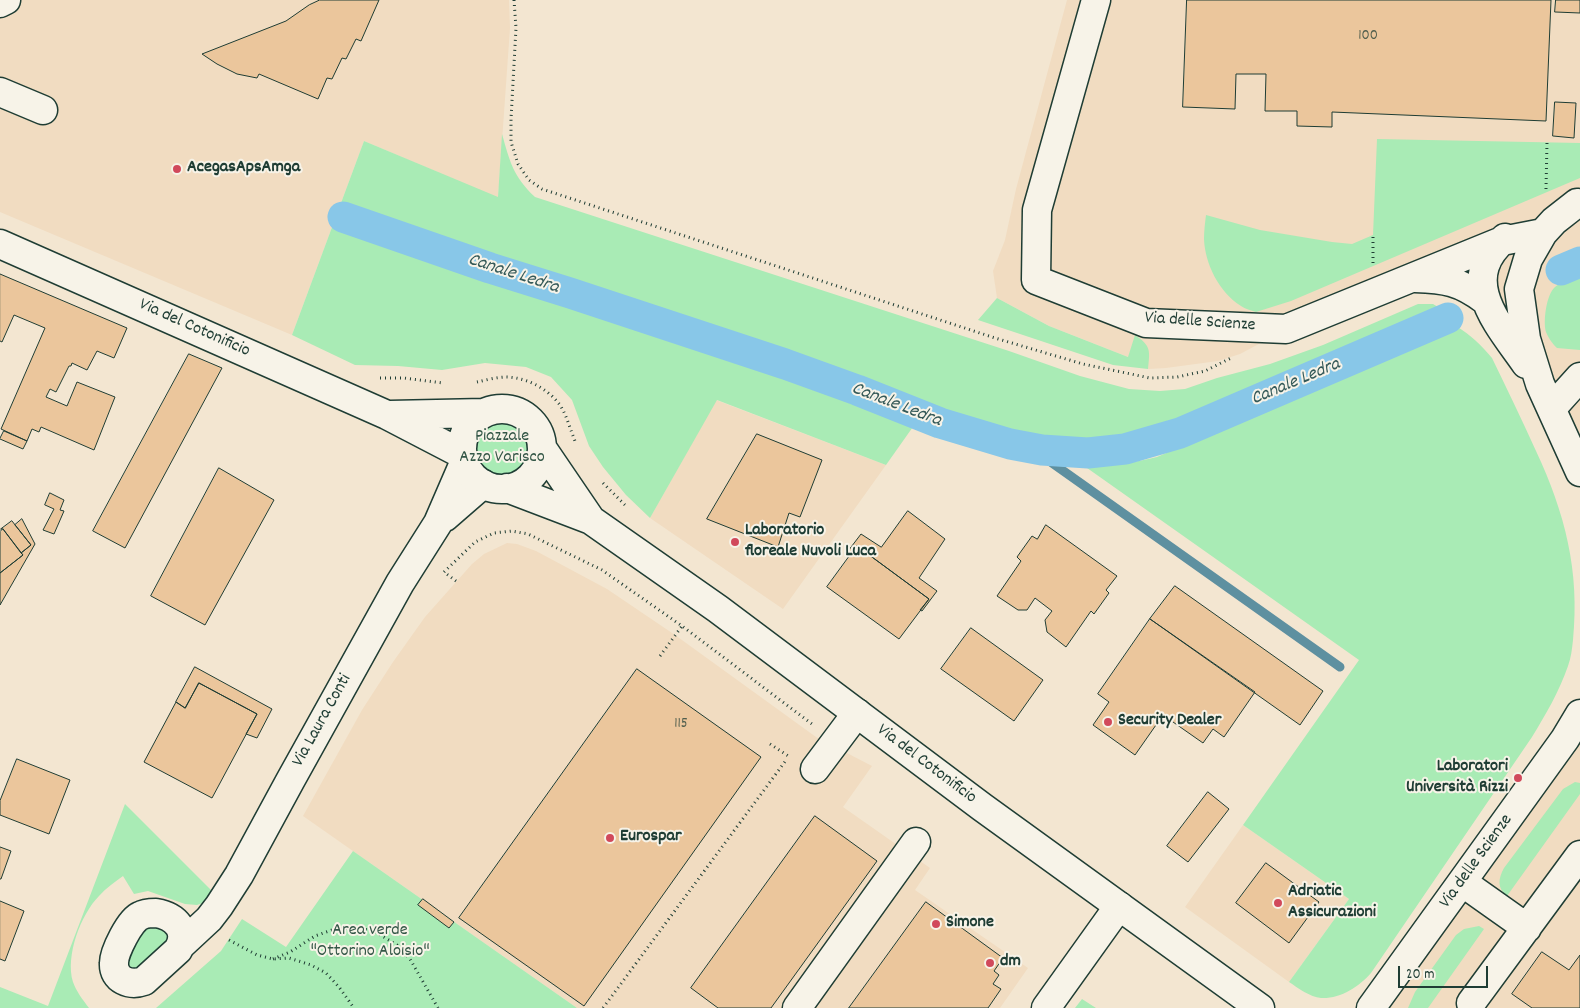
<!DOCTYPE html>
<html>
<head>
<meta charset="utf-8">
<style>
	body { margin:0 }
	#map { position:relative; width:1580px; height:1008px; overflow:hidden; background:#f3e6d1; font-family:Dekko,sans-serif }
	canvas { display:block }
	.scale { position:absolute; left:1398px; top:966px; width:90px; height:22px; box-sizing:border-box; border:2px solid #1f3d34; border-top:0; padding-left:6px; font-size:15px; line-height:18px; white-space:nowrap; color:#1f3d34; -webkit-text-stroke:4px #f7f3e8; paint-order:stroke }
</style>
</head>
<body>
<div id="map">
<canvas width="1580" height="1008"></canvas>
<div class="scale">20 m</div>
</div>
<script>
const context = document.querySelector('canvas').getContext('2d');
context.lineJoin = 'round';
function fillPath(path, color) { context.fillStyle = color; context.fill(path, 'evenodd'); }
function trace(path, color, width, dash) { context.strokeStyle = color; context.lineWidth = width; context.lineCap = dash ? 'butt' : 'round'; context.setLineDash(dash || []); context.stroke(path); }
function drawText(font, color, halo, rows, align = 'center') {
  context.font = font + ' Dekko,sans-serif'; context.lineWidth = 4; context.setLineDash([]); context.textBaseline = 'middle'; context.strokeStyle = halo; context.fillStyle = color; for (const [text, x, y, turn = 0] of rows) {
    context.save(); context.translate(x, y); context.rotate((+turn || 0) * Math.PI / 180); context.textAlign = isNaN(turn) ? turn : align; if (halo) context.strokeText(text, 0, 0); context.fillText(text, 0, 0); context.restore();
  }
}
fillPath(new Path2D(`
	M0,0h509l1,28 -12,170 -134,-57 -72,194 -292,-123z
	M1067,0h513v472l-77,-142 -69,-52 -147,51 -47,25 -22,7 -52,7 -18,1 -20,-12 -79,-31 -52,-28 -4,-27 12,-31 11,-51z
	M716,400l170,65 -103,144 -133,-91z
	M507,543l10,1 19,7 71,38 68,46 141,102 56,29 -29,41 87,61 -15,22 113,78 -28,40h-423l-274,-192 59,-106 31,-48 32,-45 47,-53 12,-10z
	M1580,714v294h-209z
	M1243,825l106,74 -60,83 -104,-75z`), '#f1dcc1');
fillPath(new Path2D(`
	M502,134c8,28 11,42 33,63l474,154 71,25 49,13 31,2 25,-2 32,-11 53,-14 53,-19 95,-41h15l12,7 -247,106 -46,17 -34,8 -35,1 -37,-2 -38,-6 -34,-10 -47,-18 -41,58 -169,-65 -67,118 -24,-23 -23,-28 -14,-21 -17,-46 -21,-23 -25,-10 -41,-4 -43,7 -44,-4 -43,-1 -63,-30 72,-194 134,56z
	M1377,139l203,4v35l-289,123 -35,11c-5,-2 -11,-3 -15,-6 -22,-14 -36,-42 -37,-67 0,-8 1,-16 2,-24l54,15 72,12 20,2 21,-9z
	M1580,277v73l-23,-2c-5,-5 -8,-9 -11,-16 -3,-10 0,-37 9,-45 4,-4 19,-8 25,-10z
	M997,298l52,28 79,31 7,-22c16,11 15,15 13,34l-35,-4 -135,-45z
	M1456,326c15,9 25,19 36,32 15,31 30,62 44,93 29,62 44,120 37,189 -1,9 -2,18 -5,26 -9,26 -22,48 -36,71l-161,236c-12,14 -31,26 -50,25 -11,-1 -23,-10 -32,-16l60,-83 -106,-74 116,-165 -279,-197c31,3 47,1 77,-6z
	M495,409c48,-1 63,50 24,76l-44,-7c-6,-16 -19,-36 -6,-51 5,-7 18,-13 26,-18z
	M1575,782l5,1v11l-73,102c-10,-8 -9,-17 -3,-28l59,-79z
	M125,804l89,89 -8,9 -9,3 -12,-1 -37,-13 -14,3 -11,-18c-8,6 -17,12 -24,20 -18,18 -34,60 -26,86 3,9 10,18 16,26h-89v-21l48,19z
	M353,851l224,157h-421l65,-57 21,-32 44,28z
	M153,923l13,8 2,12 -29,27h-12l-2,-12 18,-31z
	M1479,926l5,3 -56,79h-20l7,-16 41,-57 8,-6z
	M1082,999l14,9h-21z`), '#a9ebb5');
trace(new Path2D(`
	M1031,448l309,219`), '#5e90a0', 9);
trace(new Path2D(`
	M343,217l147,51 80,25 215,71 72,26 83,33 70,21 32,6 46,3 37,-4 55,-16 268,-115
	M1561,270l19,-8`), '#88c7e8', 31);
const building = new Path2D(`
	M320,0h59l-18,41 -5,-2 -10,20 -4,-1 -10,21 -5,-1 -9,21 -59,-25 -2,4 -20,-4 -20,-10 -15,-10 84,-33 23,-16z
	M1187,0h364l-5,121 -214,-9v15l-35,-1v-15h-32l1,-37h-30l-1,35 -52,-2z
	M1556,0h24v13l-25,-1z
	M1555,102l21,1 -2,35 -21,-2z
	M0,274l127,54 -13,30 -17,-7 -10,19 -15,-7 -1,3h-2l-13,26 -6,-3 -4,8 21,9 10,-24 38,15 -21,53 -53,-23 -2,5 -7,-3 -5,12 -26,-12 44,-101 -31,-13 -12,27 -2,-1z
	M189,354l33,14 -97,180 -32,-17z
	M4,431l23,10 -4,8 -23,-10z
	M757,434l65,26 -22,57 -11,-4 -11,34 -71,-28z
	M219,468l55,32 -69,125 -54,-29z
	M50,493l14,7 -4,10 4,1 -10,23 -11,-4 11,-21 -9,-4z
	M908,511l37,28 -26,39 18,13 -15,20 -2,-1 9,-11 -72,-53 -9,11 -3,-2 16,-21 20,13z
	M22,519l13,25 -35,61v-32l23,-18 -2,-2 10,-8 -16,-20z
	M12,521l19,24 -10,8 -18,-24h-2z
	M1046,525l71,51 -11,14 3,3 -15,21 -3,-3 -25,36 -19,-15 -2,-12 7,-9 -17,-13 -8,12h-9l-21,-14 24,-35 -4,-4 15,-21 5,3z
	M3,529l20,26 -23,18v-41z
	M857,546l72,53 -30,40 -72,-52z
	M1175,586l148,105 -23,34 -150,-106z
	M1150,619l105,73 -31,45 -11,-8 -10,14 -40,-28 -28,40 -42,-30 16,-23 -11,-8z
	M971,628l72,52 -29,41 -73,-52z
	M195,667l77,42 -15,29 -11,-4 11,-20 -58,-31 -14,25 -9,-6z
	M637,669l124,88 -177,249 -125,-88z
	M199,683l58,31 -45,84 -68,-36 32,-60 9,6z
	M17,759l53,21 -21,54 -49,-19v-14z
	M1208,792l21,17 -41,53 -21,-16z
	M815,816l62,45 -106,147h-53l-27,-20z
	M0,847l11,4 -10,28h-1z
	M1266,863l53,39 -30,41 -53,-40z
	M423,899l31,23 -5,6 -31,-23z
	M0,901l24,10 -19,50 -5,-2z
	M926,902l77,56 -9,13 5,4 -6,9 8,5 -13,19h-139z
	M1542,952l27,18 11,-15v53h-48l-20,-14z`);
fillPath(building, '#ebc69c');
trace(building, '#1f3d34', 1);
const minor = new Path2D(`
	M1096,0l-59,210 -1,70 110,43 140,6 216,-88 41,-8
	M0,3l6,-3
	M0,92l43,18
	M1577,203l-23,18 -11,12 -15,26 -9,30 7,50 14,45 40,88
	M1505,238c-49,42 -6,87 21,126
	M1415,278c30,1 45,3 70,22
	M1552,408l28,-31
	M445,517l38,-33
	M815,769l42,-56
	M1462,882l65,46
	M156,913c19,3 34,18 22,37l-34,31c-14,5 -31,-1 -30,-18 0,-11 16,-43 26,-47 5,-3 11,-3 16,-3z
	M181,945l28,-26 10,-13 20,-31 51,-94 110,-198 38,-60 26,-60
	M1471,1003l109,-148
	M797,1008l119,-166
	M1046,1008l73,-102
	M1371,1008l194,-269 15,-25`);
const major = new Path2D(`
	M0,244l387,171 75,39
	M462 449a40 40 0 1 1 80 0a40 40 0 1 1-80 0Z
	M390,415l94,-2
	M542,448l49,72
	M507,488l84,32 127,89 264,198 278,201`);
trace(minor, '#1f3d34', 31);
trace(major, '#1f3d34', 31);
trace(new Path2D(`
	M514,0l2,28 -5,91v23l7,22 11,16 13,9 453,149 88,26 67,14 27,-1 28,-6 28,-14
	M1546,189l1,-47
	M1373,263v-28
	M380,378h24l39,5
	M477,382c9,-2 20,-5 30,-5 21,1 41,12 53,28 7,11 10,24 15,36
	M603,483l22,22
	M456,581l-12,-9 31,-30 19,-9 18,-2 16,3 74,36 80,56 130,98
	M660,656l22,-30
	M770,744l20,13
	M229,940l28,15 16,4 16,-1 22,7 15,8 13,14 15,21
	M273,959l17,-7 25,-16 17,-6 17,-2 23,2 25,15 13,14 28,49
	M603,1008l184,-249`), '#1f3d34', 3, [1, 4]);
trace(minor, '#f7f3e8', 28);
trace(major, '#f7f3e8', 28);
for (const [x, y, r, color] of [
	[177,169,5,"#d1495b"],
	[735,542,5,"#d1495b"],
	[1108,722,5,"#d1495b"],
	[1518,778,5,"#d1495b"],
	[610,838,5,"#d1495b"],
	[1278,903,5,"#d1495b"],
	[936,924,5,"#d1495b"],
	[990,963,5,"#d1495b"]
]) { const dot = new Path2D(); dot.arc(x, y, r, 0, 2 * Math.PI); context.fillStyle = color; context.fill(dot); trace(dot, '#f7f3e8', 2); }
drawText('15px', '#525f4e', null, [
	["100",1368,37],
	["115",681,725]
]);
drawText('bold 18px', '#1f3d34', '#f7f3e8', [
	["AcegasApsAmga",187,169],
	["Laboratorio",745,532],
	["floreale Nuvoli Luca",745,553],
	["Security Dealer",1118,722],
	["Laboratori",1508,768,"right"],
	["Università Rizzi",1508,789,"right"],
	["Eurospar",620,838],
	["Adriatic",1288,893],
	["Assicurazioni",1288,914],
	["Simone",946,924],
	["dm",1000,963]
], 'left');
drawText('18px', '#1f3d34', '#f7f3e8', [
	["Via delle Scienze",1200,323,4],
	["Via del Cotonificio",194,329,24],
	["Via Laura Conti",323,721,-61],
	["Via del Cotonificio",926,765,37],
	["Via delle Scienze",1477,862,-54]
]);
drawText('18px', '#345747', '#f7f3e8', [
	["Piazzale",502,438],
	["Azzo Varisco",502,459],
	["Area verde",370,932],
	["\"Ottorino Aloisio\"",370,953]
]);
drawText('italic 19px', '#345958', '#f7f3e8', [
	["Canale Ledra",513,275,18],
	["Canale Ledra",1296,383,-23],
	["Canale Ledra",896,406,21]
]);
</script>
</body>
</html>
